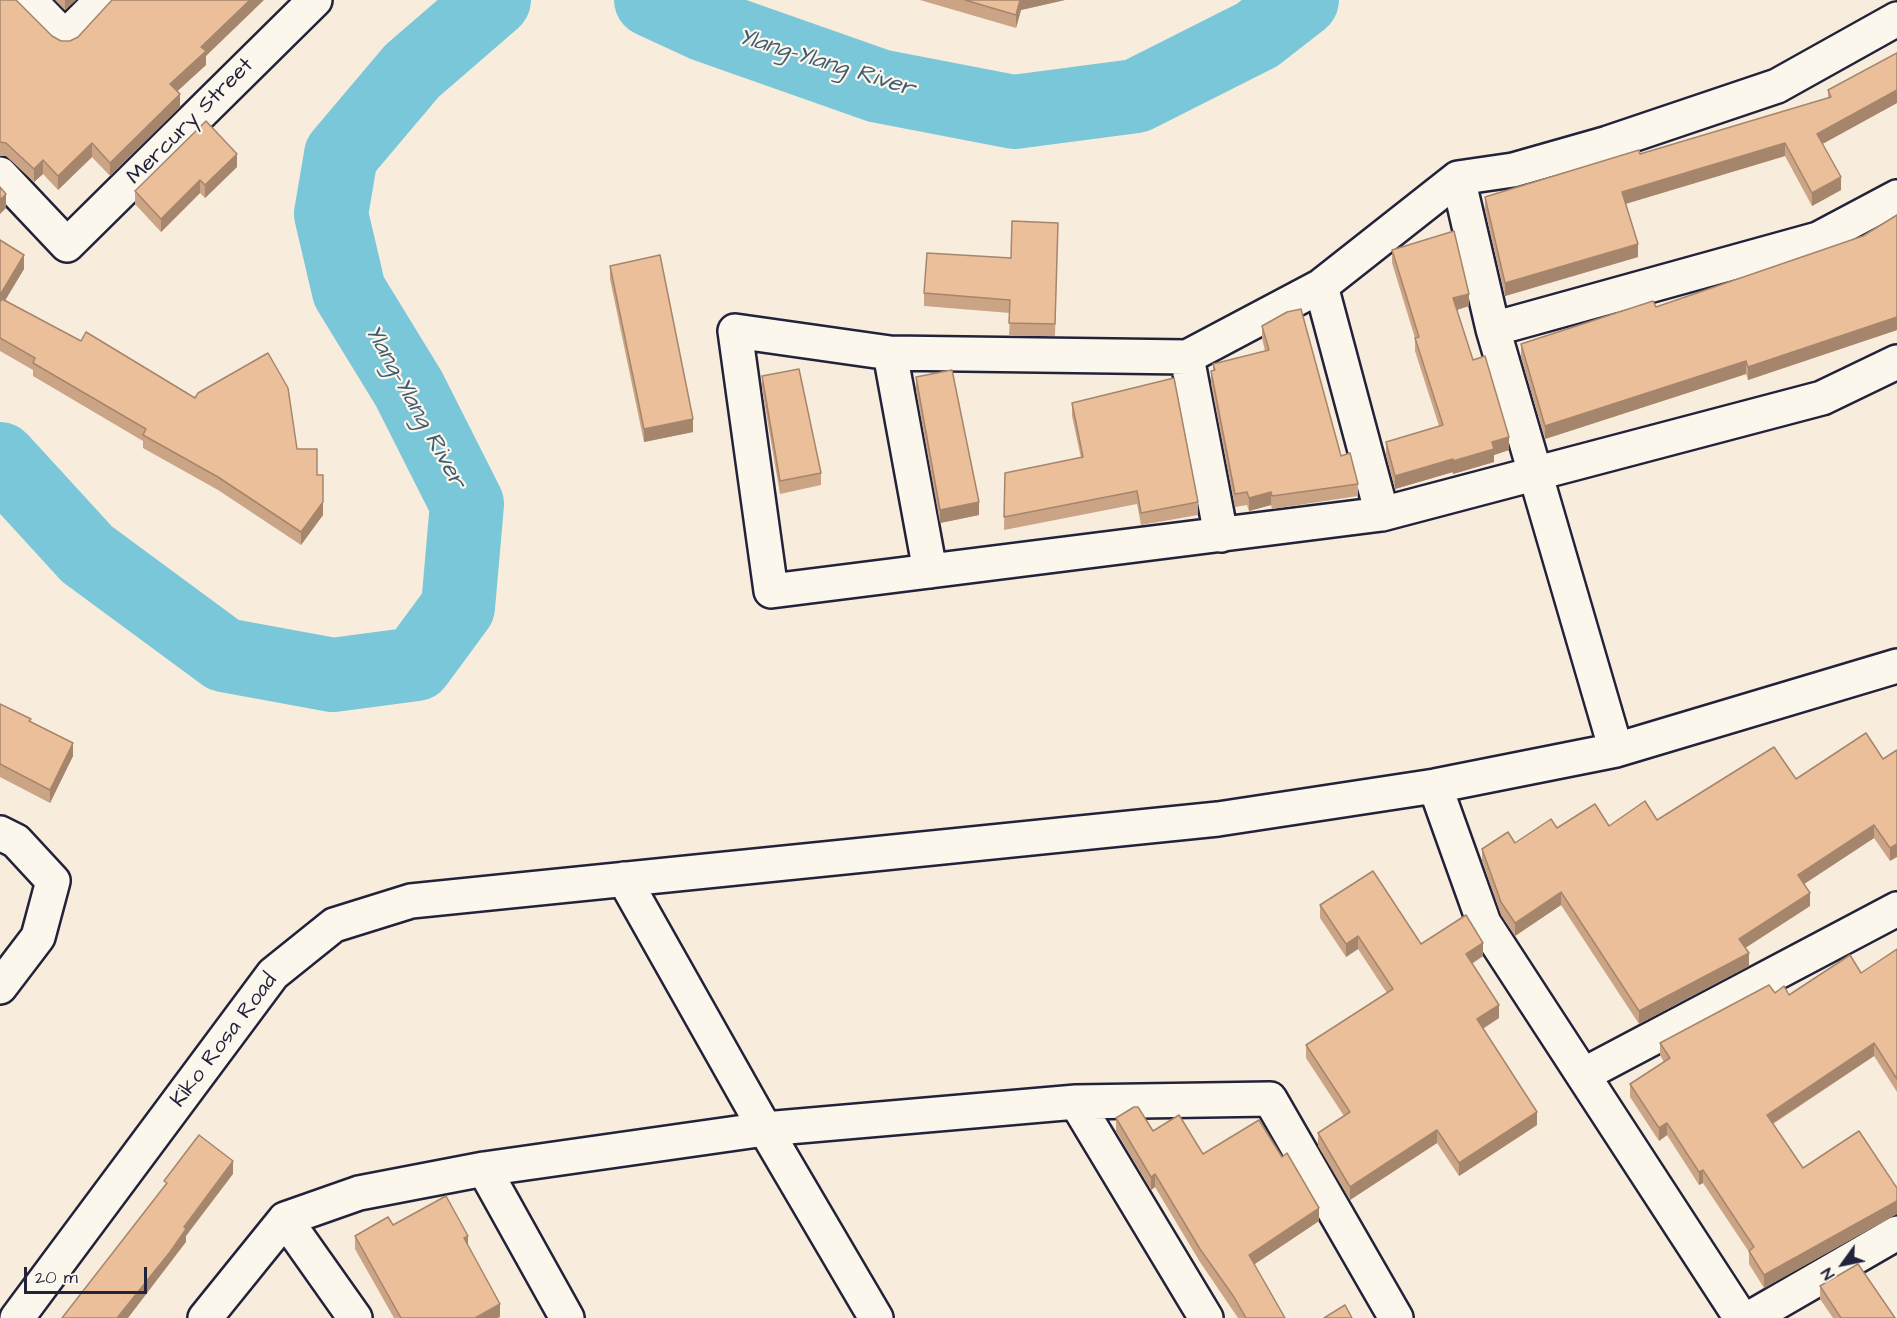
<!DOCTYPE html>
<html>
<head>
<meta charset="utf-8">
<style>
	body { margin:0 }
	#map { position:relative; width:1897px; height:1318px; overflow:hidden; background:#f8ecdc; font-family:"Architects Daughter",sans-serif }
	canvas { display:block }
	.north { position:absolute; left:1813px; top:1234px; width:60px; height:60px; -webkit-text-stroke:4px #fbf7ec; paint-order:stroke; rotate:237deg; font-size:16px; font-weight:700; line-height:24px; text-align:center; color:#22223b }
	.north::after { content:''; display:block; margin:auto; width:21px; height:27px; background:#22223b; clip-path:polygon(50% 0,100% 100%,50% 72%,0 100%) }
	.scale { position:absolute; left:24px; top:1267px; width:123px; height:27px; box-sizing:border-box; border:3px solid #22223b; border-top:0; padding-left:8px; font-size:18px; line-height:21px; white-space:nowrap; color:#22223b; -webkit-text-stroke:4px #fbf7ec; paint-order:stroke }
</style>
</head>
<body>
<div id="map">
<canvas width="1897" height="1318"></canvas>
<div class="north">N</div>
<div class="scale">20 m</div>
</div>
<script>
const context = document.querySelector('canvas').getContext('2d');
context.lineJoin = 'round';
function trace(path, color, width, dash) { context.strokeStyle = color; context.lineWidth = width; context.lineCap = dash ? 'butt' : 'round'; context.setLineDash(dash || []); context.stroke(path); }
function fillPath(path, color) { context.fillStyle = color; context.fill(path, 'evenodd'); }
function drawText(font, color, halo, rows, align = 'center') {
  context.font = font + ' "Architects Daughter",sans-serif'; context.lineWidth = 4.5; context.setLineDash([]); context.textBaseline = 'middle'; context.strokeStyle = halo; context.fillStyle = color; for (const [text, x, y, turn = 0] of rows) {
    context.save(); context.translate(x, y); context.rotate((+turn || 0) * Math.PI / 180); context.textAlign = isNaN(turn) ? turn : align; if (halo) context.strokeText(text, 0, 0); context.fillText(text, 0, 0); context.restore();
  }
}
trace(new Path2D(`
	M651,0l52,24 176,62 135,26 122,-16 121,-61 45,-35
	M0,459l87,95 137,101 109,20 83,-11 42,-57 9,-103 -58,-115 -60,-98 -18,-77 10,-59 71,-84 82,-71`), '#7ac7d9', 74);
const minor = new Path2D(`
	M29,0l36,37 37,-37
	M1897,19l-120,67 -169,57 -95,27 -55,8 -137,108 -134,71 -297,-4 -155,-22 36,260 611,-77 440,-116 75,-36
	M0,174l67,71 248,-245
	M1458,178l35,151 123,421
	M1321,286l61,228
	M1493,329l325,-90 79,-42
	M890,353l40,218
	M1187,357l34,178
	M1435,786l49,137 257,395
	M0,833l16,8 37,40 -15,56 -38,50
	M624,879l141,250 111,189
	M1583,1075l314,-166
	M1076,1102l130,216
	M484,1169l83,149
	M285,1219l70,99
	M17,1318l256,-344 61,-49 77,-24 807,-82 217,-33 181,-36 281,-84
	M205,1318l80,-99 74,-26 125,-24 281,-40 311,-27 194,-3 126,219
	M1750,1318l147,-85`);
trace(minor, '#22223b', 38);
trace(minor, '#fbf7ec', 33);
fillPath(new Path2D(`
	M0,0l52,36 9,5 145,15v9l-29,26 3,16 -70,69 -18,-19 -34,33 -15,-16 -9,8 -28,-26h-6z
	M55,0h21l-11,10z
	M920,0h145l-44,10 -5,18z
	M1897,53v50l-75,41 19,46 -29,16 -27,-50 -160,48 13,53 -133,39 -20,-86v-13l155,-43 188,-56v-8z
	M237,167l-32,31 -5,-5 -39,39 -26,-28v-13z
	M1897,215v115l-149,50 -2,-6 -201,65 -24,-82v-13l135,-37 207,-71z
	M1058,223l-3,113h-46l1,-23 -86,-7v-13l87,-35z
	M0,240l24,29 -19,31 76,41 216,108 20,26 6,40 -22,30 -83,-55 -75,-42v-7l-110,-65v-6l-33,-19z
	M1392,250l77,56 -12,4 16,50 36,90 -15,5v7l-41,12v-2l-58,17 -9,-34v-13l53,-16 -24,-75v-13l-23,-75z
	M610,266l83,166 -49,10 -34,-163z
	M1262,326l96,158v12l-86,13 -1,-4 -22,6 -2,-6 -12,2 -24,-123v-13l2,-1v-6l52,-13 -3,-13z
	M762,376l59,97v12l-41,9 -18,-105z
	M916,377l63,138 -39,8 -24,-133z
	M1072,403l126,99v13l-57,10 -4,-21 -133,26 1,-57 76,-15 -9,-42z
	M0,704l31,18 42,34 -23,47 -50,-26z
	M1897,750l-7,111 -16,-23 -70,46 6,22 -65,42 4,18 -110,58 -78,-119 -46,31 -14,-21 -19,-54v-12l33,-6 42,-15 52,-2 48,-6 139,-41 87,-20z
	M1320,905l101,39 62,12 -11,8 27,54 -16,11 54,96 -78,51 -22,-33 -87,57 -32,-54v-13l26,-17 -38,-58v-13l81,-52 -29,-44 -12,8 -26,-39z
	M1897,949v143l-23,-36 -101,68 30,44 94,20v26l-133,74 -15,-24v-12l-46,-69 -4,2 -32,-50 -8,6 -29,-44v-13l34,-22 -4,-7v-12l115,-50 14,2 72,-22z
	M1116,1118l37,13 50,23 116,67 -65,43 31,54h-47l-38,-56 -45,-75 -4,3 -35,-59z
	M355,1236l113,10 32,71 -106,1 -39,-69z
	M1820,1286l75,32h-62l-13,-19z`), '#cba485');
fillPath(new Path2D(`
	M65,0h11l-11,10z
	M250,0h14l-58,56v9l-36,33v-14l31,-37z
	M1020,0h45l-44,10 -5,18v-13z
	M1897,90v13l-80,44v-13z
	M180,94v13l-70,69v-13z
	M92,143v14l-34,33v-14z
	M1785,143v13l-163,49v-13z
	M237,154v13l-32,31v-13z
	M43,160v14l-9,8v-13z
	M1841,177v13l-29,16v-13z
	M200,180v13l-39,39v-13z
	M6,194v14l-6,6v-14z
	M1638,244v13l-133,39v-13z
	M24,255v14l-24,40v-14z
	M1469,294v12l-16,5v-13z
	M1897,317v13l-149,50v-13z
	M1746,361v13l-201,65v-13z
	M693,419v13l-49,10v-13z
	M1509,437v13l-15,5v7l-41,12v-13l39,-19z
	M1453,459v13l-58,17v-13z
	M323,488v27l-22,30v-13z
	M1271,492v13l-22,6v-13z
	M979,502v13l-39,8v-13z
	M73,743v13l-23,47v-13z
	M1874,825v13l-76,50v-13z
	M1897,844v13l-7,4v-13z
	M1561,892v13l-46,31v-13z
	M1810,893v13l-71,46v-13z
	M1358,936v13l-12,8v-13z
	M1483,943v13l-17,11v-13z
	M1749,953v13l-110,58v-13z
	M1499,1005v13l-22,14v-13z
	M1874,1043v13l-107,71v-12z
	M1537,1112v13l-78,51v-13z
	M1667,1123v12l-8,6v-13z
	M1437,1130v13l-87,57v-13z
	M233,1161v13l-47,62v6l-58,76h-11z
	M1703,1170v13l-4,2v-13z
	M1155,1174v13l-4,3v-13z
	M1897,1201v13l-133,74v-13z
	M1319,1208v13l-70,47v-13z
	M468,1236v13l-4,-11z
	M500,1304v13l-2,1h-23z`), '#a5866c');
const building = new Path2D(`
	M0,0h16l36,36 9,5h9l8,-4 34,-37h138l-49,47 5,4 -36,33 10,10 -70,69 -18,-20 -34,33 -15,-16 -9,9 -28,-26 -6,-1z
	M965,0h55l-4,15z
	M1897,53v37l-80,44 24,43 -29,16 -27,-50 -163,49 16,52 -133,39 -20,-86 154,-47 1,4 191,-57 -3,-7z
	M206,121l31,33 -32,31 -5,-5 -39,39 -26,-28z
	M0,187l6,7 -6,6z
	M1897,215v102l-149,50 -2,-6 -201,65 -24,-82 132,-43 3,6 207,-71z
	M1012,221l46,2 -3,101 -46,-1 1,-23 -86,-7 3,-40 84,5z
	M1454,231l15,63 -16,4 20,62 12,-4 24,81 -17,5 2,7 -41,12v-2l-58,17 -9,-34 57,-17 -28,-87 4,-1 -27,-87z
	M0,240l24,15 -24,40z
	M660,255l33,164 -49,10 -34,-163z
	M2,299l79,42 5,-9 109,66 3,-5 70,-40 20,35 9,61h20v26h6v27l-22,30 -83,-55 -75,-42 3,-6 -113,-66 2,-5 -35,-20v-36z
	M1301,309l40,147 9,-3 8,31 -86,12 -1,-4 -22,6 -2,-6 -12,2 -24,-123 4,-1 -2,-6 56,-14 -7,-24 25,-14z
	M799,369l22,104 -41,8 -18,-105z
	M952,370l27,132 -39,8 -24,-133z
	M1174,378l24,124 -57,11 -4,-22 -133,26 1,-44 78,-16 -11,-54z
	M0,704l31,15 -2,2 44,22 -23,47 -50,-26z
	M1866,733l17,26 14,-9v94l-7,4 -16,-23 -76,50 12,18 -71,46 10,14 -110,58 -78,-119 -46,31 -14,-21 -19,-53 26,-17 7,11 36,-24 6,9 38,-24 14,22 36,-25 12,19 117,-73 22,32z
	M1373,871l48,73 45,-29 17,28 -17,11 33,51 -22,14 60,93 -78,51 -22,-33 -87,57 -32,-54 32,-21 -44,-67 87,-56 -35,-53 -12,8 -26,-39z
	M1897,949v130l-23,-36 -107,72 36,53 56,-37 38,57v13l-133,74 -15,-24 5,-4 -51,-77 -4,2 -32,-49 -8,5 -29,-44 40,-26 -10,-15 109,-58 6,8 9,-7 5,9 61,-40 11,18z
	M1134,1107h4l15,24 26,-16 24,39 56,-34 23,37 5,-4 32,55 -70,47 36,63h-39l-12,-21 -34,-48 -45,-75 -4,3 -35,-59z
	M199,1135l34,26 -49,66 2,2 -16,23 -53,66h-55l105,-135 -3,-2z
	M446,1196l22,40 -4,2 36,66 -25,14h-74l-46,-82 33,-19 5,8z
	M1858,1264l37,54h-54l-21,-32z
	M1345,1305l7,13h-28z`);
fillPath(building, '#ecbf9b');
trace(building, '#a5866c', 1.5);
drawText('22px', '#22223b', '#fbf7ec', [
	["Mercury Street",191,122,-45],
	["Kiko Rosa Road",225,1041,-53]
]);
drawText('italic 24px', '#415c72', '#fbf7ec', [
	["Ylang-Ylang River",826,64,17],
	["Ylang-Ylang River",414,407,61]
]);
</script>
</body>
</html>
